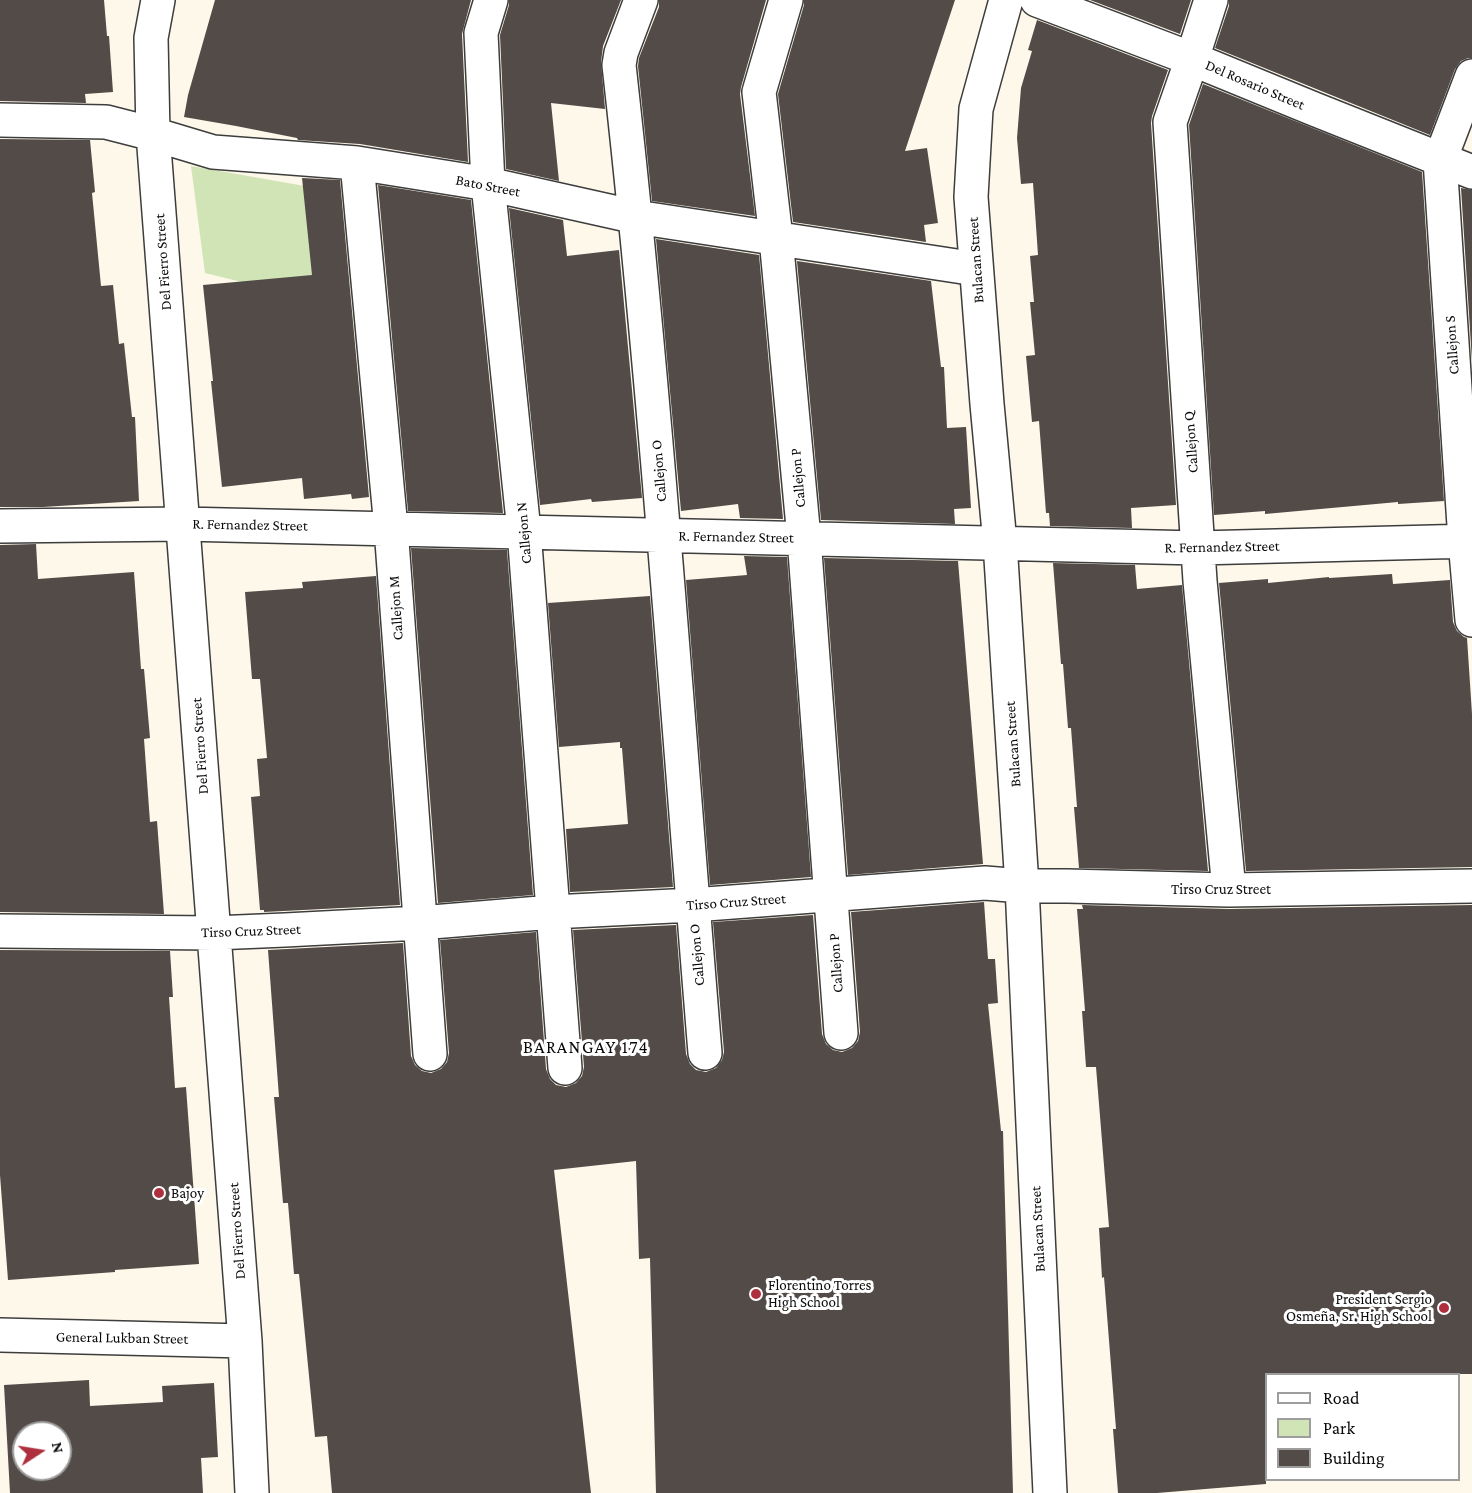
<!DOCTYPE html>
<html>
<head>
<meta charset="utf-8">
<style>
	body { margin:0 }
	#map { position:relative; width:1472px; height:1493px; overflow:hidden; background:#fdf8e9; font-family:"Crimson Pro",serif }
	canvas { display:block }
	.legend { position:absolute; left:1265px; top:1373px; width:195px; height:108px; box-sizing:border-box; background:#fff; border:2px solid #9d9d9d; margin:0; padding:8px 10px; list-style:none; font-size:18px; color:#0a0a0a }
	.legend li { display:flex; align-items:center; gap:12px; height:30px }
	.legend b { width:30px; border:2px solid #9d9d9d }
	.north { position:absolute; left:12px; top:1421px; width:60px; height:60px; box-sizing:border-box; background:#fff; border:2px solid #9d9d9d; border-radius:50%; rotate:78deg; font-size:16px; font-weight:700; line-height:24px; text-align:center; color:#0a0a0a }
	.north::after { content:''; display:block; margin:auto; width:21px; height:27px; background:#ae2f3e; clip-path:polygon(50% 0,100% 100%,50% 72%,0 100%) }
</style>
</head>
<body>
<div id="map">
<canvas width="1472" height="1493"></canvas>
<ul class="legend">
<li><b style="height:8px;background:#fff"></b>Road</li>
<li><b style="height:16px;background:#d1e4b6"></b>Park</li>
<li><b style="height:16px;background:#524b48"></b>Building</li>
</ul>
<div class="north">N</div>
</div>
<script>
const context = document.querySelector('canvas').getContext('2d');
context.lineJoin = 'round';
function fillPath(path, color) { context.fillStyle = color; context.fill(path, 'evenodd'); }
function trace(path, color, width, dash) { context.strokeStyle = color; context.lineWidth = width; context.lineCap = dash ? 'butt' : 'round'; context.setLineDash(dash || []); context.stroke(path); }
function drawText(font, color, halo, rows, align = 'center') {
  context.font = font + ' "Crimson Pro",serif'; context.lineWidth = 6; context.setLineDash([]); context.textBaseline = 'middle'; context.strokeStyle = halo; context.fillStyle = color; for (const [text, x, y, turn = 0] of rows) {
    context.save(); context.translate(x, y); context.rotate((+turn || 0) * Math.PI / 180); context.textAlign = isNaN(turn) ? turn : align; if (halo) context.strokeText(text, 0, 0); context.fillText(text, 0, 0); context.restore();
  }
}
fillPath(new Path2D(`
	M191,166l148,26 9,116 -143,-35z`), '#d1e4b6');
fillPath(new Path2D(`
	M0,0h104l3,36h2l4,56 -28,2 1,9 -86,-2z
	M215,0h256l-9,34 6,128 -108,-18 -62,-4 -1,-2 -61,-12 -52,-9 4,-22z
	M509,0h112l-18,46 -2,16 4,47 -54,-6 8,78 -53,-12 -6,-134 9,-30z
	M659,0h107l-25,87 -1,7 15,122 -103,-15 -14,-135 1,-8 20,-51z
	M804,0h151l-50,151 22,-3 11,75 -14,2 2,17 -133,-20 -15,-128 26,-89z
	M1090,0h101l-11,34z
	M1229,0h243v58h-4l-7,3 -6,8 -25,66 -215,-87 14,-42z
	M1037,20l131,50 -16,46 -1,7 25,382 -45,3 1,20 -82,-2 -1,-13h-3l-7,-92 -7,1 -6,-66 9,-1 -5,-53h4l-4,-46 8,-1 -5,-72 -12,1 -4,-46 4,-50 11,-37 -4,-1z
	M1203,84l219,88 22,329 -46,3v-2l-133,12v-3l-51,4 -25,-390z
	M0,139l90,1 5,52 -3,1 9,93 12,-1 6,59 5,-1 8,74h3l4,84 -96,6h-43z
	M302,178l38,2 29,317 -17,2 -1,-5 -47,5 -2,-21 -80,9 -11,-106h2l-10,-96 109,-10z
	M378,185l93,15 32,313 -95,-2z
	M1461,188l11,2v171z
	M509,208l54,12 4,36 52,-6 23,248 -50,4 -1,-3 -51,6z
	M656,239l103,16 24,264 -43,-1 -2,-14 -57,7z
	M797,261l134,20 10,86h3l3,61 19,-1 5,81 -17,1 1,15 -134,-4z
	M36,544l2,35 96,-7 7,97h3l6,69 -6,1 6,83 7,-1 7,93 -164,-2v-367z
	M411,548l96,2 26,345 -95,8z
	M744,556l43,1 24,320 -101,8 -24,-305 61,-5z
	M824,558l134,3 25,303 -135,11z
	M1053,563l82,2 2,24 45,-4 26,286 -129,-3 -5,-61h3l-6,-79h-3l-5,-64h-2z
	M1392,574l1,10 57,-4 3,42 4,9 7,6 3,1 5,76v153l-226,4 -27,-288 49,-4v4l61,-6v1z
	M376,576l24,329 -136,7v-2h-4l-9,-113 9,-1 -3,-37 10,-1 -7,-79h-8l-7,-87 58,-4 -1,-6z
	M650,596l23,291 -103,5 -4,-63 62,-5 -6,-76h-2v-6l-61,5 -11,-144z
	M984,902l4,57h7l3,44 -10,1 13,127h2l10,362h-357l-6,-235 -11,1 -3,-98 -82,9 37,323h-259l-5,-57 -12,1 -16,-163h-5l-6,-71h-5l-9,-106h5l-11,-147 135,-7 8,113 4,9 7,6 9,2 10,-4 6,-7 2,-9 -9,-113 96,-8 10,137 4,10 6,6 10,2 10,-4 6,-7 2,-9 -11,-137 103,-5 10,129 4,10 6,6 10,2 10,-4 6,-8 2,-8 -11,-130 100,-7 9,119 4,10 7,6 9,2 10,-4 6,-7 2,-9 -9,-120z
	M1082,905l147,4 243,-4v469h-206v110l-109,9h-39l-5,-64h3l-12,-152 -2,1 -3,-50 10,-1 -13,-160h-10l-4,-56h3l-8,-102h6z
	M0,950l170,1 3,46h-4l6,91 11,-1 13,177 -84,6v2l-107,8 -8,-105z
	M89,1380l1,26 73,-4 -1,-16 52,-3 4,74 -17,1 2,35h-193l-6,-108zM24,1433h36v36h-36z`), '#524b48');
const minor = new Path2D(`
	M158,0l-7,38 2,96 92,1207 7,152
	M491,0l-10,33 7,151 36,347 41,537
	M641,0l-20,53 -2,12c37,329 59,659 86,988
	M786,0l-27,92 17,146 28,300 37,495
	M1006,0l-30,109 -5,88 16,207 13,139 22,343 28,607
	M1037,0l155,59 122,50 158,63
	M1211,0l-19,59 -22,63 30,459 29,309
	M1472,76l-32,84 25,381 7,79
	M0,120l106,2 47,12 60,18 144,11 131,21 148,33 340,52
	M357,163l34,365 39,526
	M0,526l183,-2 1015,24 274,-7
	M0,931l214,2 71,-3 135,-7 132,-11 141,-7 292,-22 37,3h45l162,4 243,-4
	M0,1335l245,6`);
trace(minor, '#3d3d3d', 36);
trace(minor, '#fff', 33);
for (const [x, y, r, color] of [
	[159,1193,6,"#ae2f3e"],
	[756,1294,6,"#ae2f3e"],
	[1444,1308,6,"#ae2f3e"]
]) { const dot = new Path2D(); dot.arc(x, y, r, 0, 2 * Math.PI); context.fillStyle = color; context.fill(dot); trace(dot, '#fff', 2); }
drawText('15px', '#0a0a0a', '#fff', [
	["Del Rosario Street",1255,85,23],
	["Bato Street",488,186,11],
	["Bulacan Street",976,260,-94],
	["Del Fierro Street",163,262,-94],
	["Callejon S",1452,345,-94],
	["Callejon Q",1191,442,-94],
	["Callejon O",659,471,-95],
	["Callejon P",798,478,-95],
	["R. Fernandez Street",250,525,1],
	["Callejon N",524,533,-95],
	["R. Fernandez Street",736,537,1],
	["R. Fernandez Street",1222,547,-1],
	["Callejon M",396,608,-94],
	["Bulacan Street",1013,744,-94],
	["Del Fierro Street",200,746,-94],
	["Tirso Cruz Street",1221,889],
	["Tirso Cruz Street",736,902,-4],
	["Tirso Cruz Street",251,931,-2],
	["Callejon O",697,955,-95],
	["Callejon P",836,963,-94],
	["Bulacan Street",1038,1229,-93],
	["Del Fierro Street",237,1231,-94],
	["General Lukban Street",122,1338,1]
]);
drawText('15px', '#0a0a0a', '#fff', [
	["Bajoy",171,1193],
	["Florentino Torres",768,1285],
	["High School",768,1302],
	["President Sergio",1432,1299,"right"],
	["Osmeña, Sr. High School",1432,1316,"right"]
], 'left');
context.letterSpacing = '1.5px';
drawText('18px', '#0a0a0a', '#fff', [
	["BARANGAY 174",586,1047]
]);
context.letterSpacing = '0px';
</script>
</body>
</html>
